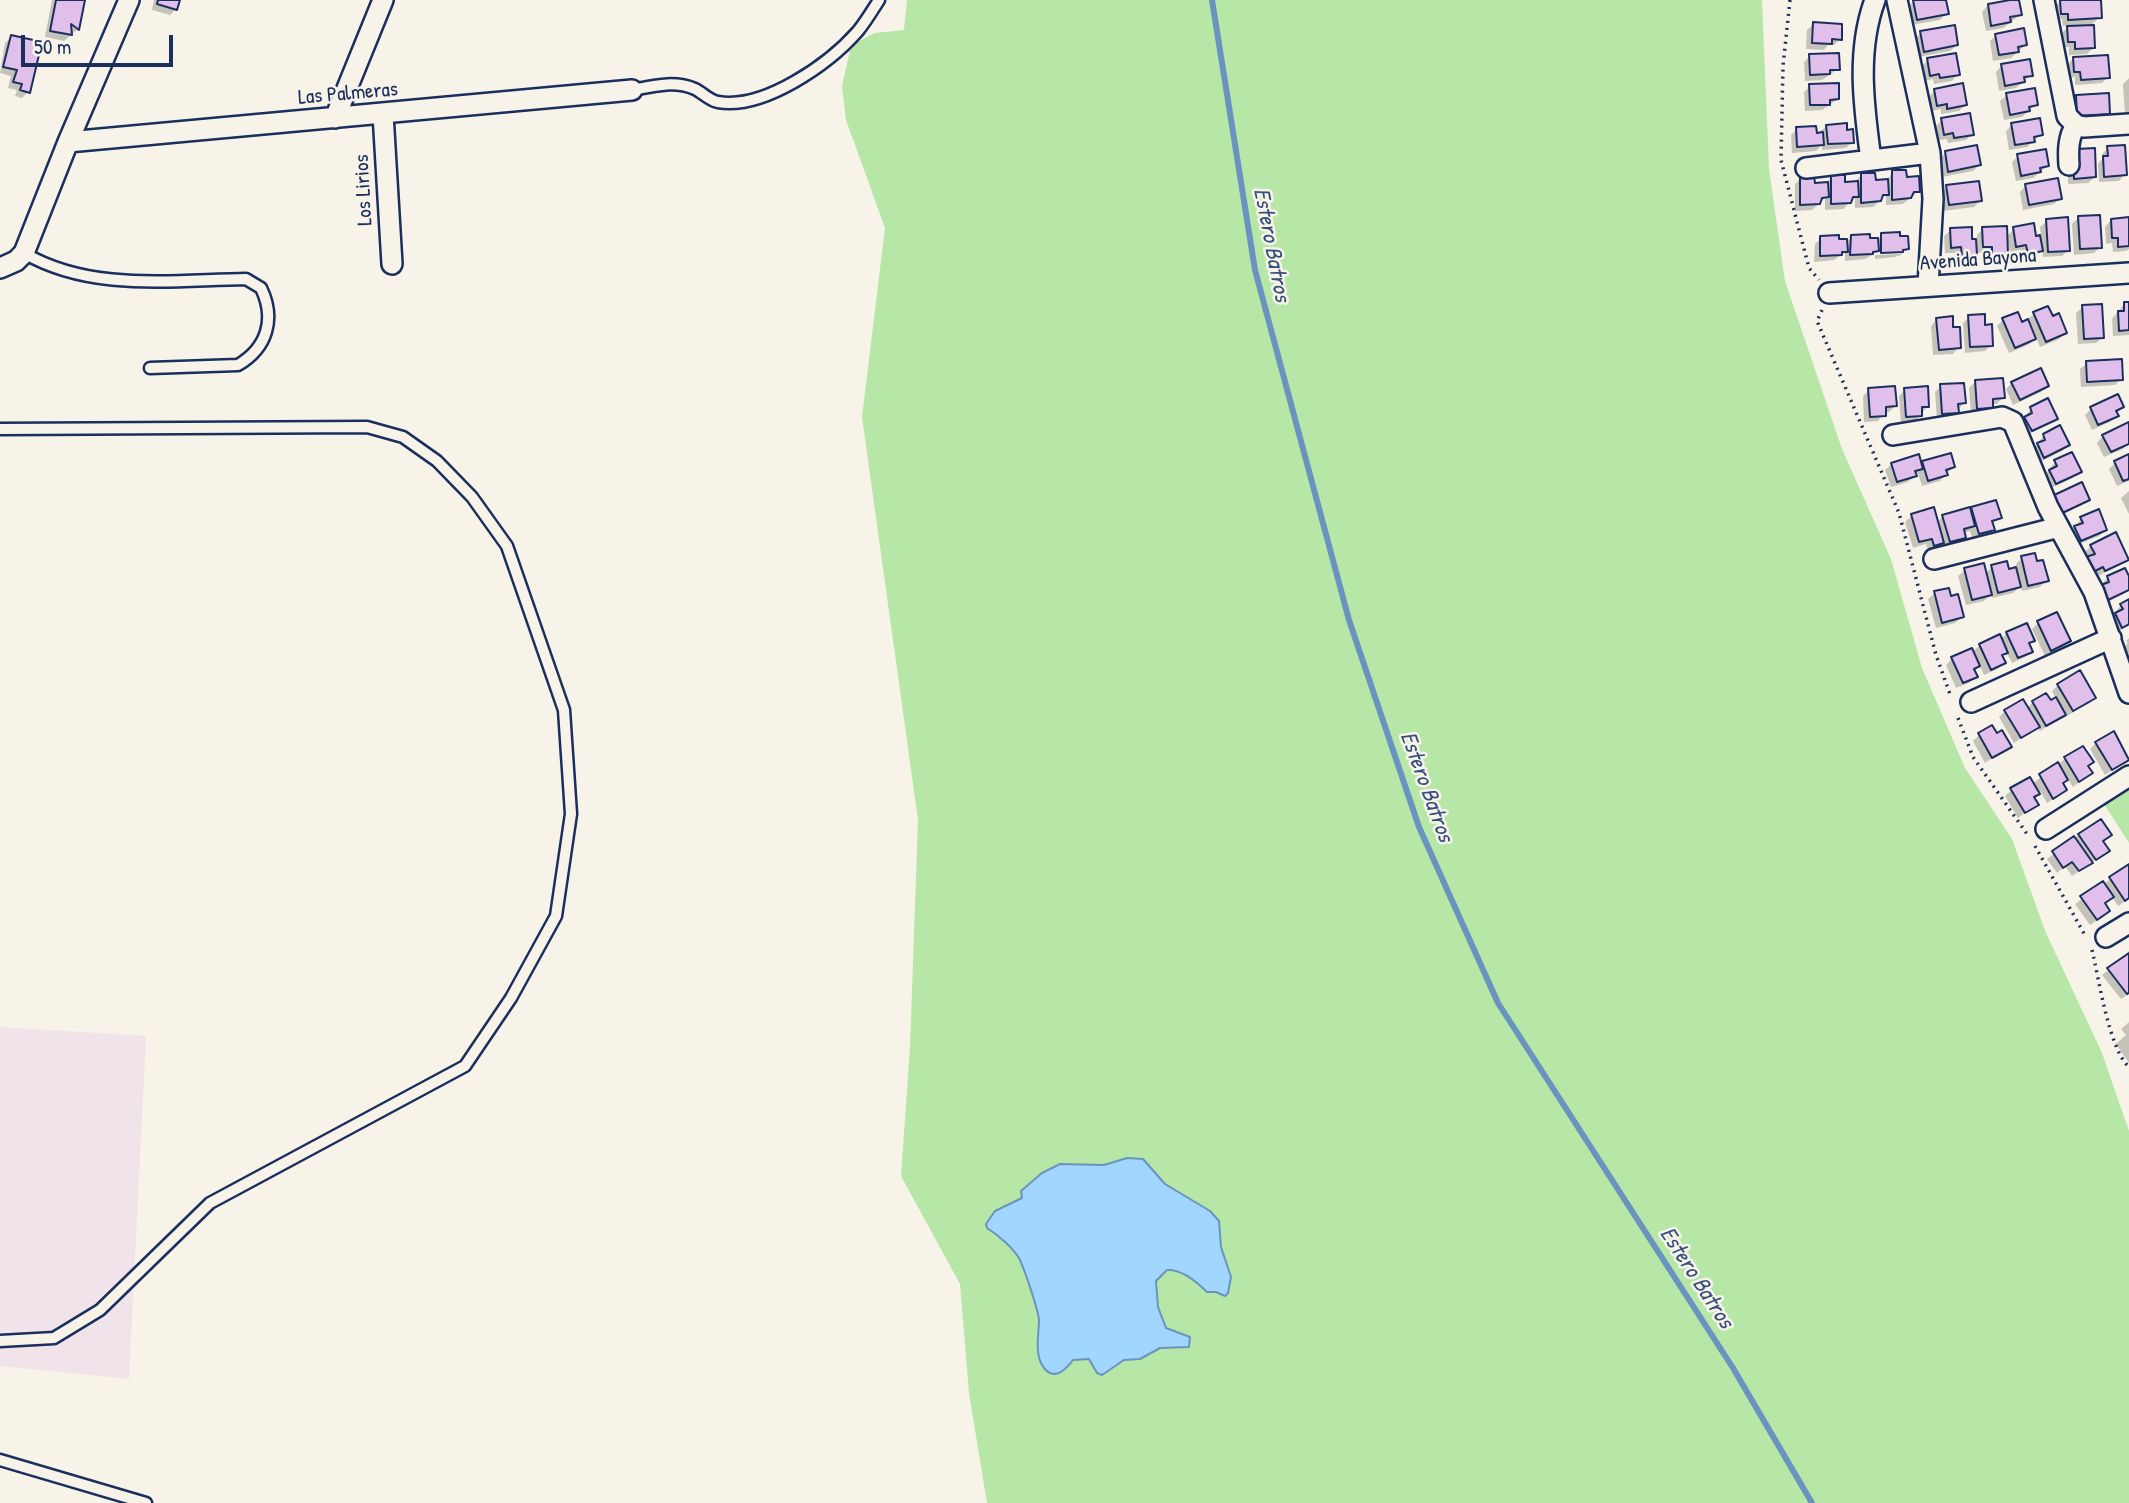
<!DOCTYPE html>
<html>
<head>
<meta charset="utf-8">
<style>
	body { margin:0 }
	#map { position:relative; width:2129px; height:1503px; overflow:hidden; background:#f7f3e8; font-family:"Patrick Hand",sans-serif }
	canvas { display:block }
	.scale { position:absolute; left:21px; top:35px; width:152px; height:32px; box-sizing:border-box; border:4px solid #1b2f5e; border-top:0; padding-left:9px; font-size:21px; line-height:24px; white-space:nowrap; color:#1b2f5e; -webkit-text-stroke:5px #f7f3e8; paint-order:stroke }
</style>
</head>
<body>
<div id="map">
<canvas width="2129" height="1503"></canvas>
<div class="scale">50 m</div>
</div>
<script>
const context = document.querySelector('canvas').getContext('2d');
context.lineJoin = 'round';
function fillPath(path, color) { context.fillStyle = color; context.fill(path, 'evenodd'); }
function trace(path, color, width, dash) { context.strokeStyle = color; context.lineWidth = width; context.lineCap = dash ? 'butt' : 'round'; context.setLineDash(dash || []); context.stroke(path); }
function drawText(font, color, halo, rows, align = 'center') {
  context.font = font + ' "Patrick Hand",sans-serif'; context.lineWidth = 5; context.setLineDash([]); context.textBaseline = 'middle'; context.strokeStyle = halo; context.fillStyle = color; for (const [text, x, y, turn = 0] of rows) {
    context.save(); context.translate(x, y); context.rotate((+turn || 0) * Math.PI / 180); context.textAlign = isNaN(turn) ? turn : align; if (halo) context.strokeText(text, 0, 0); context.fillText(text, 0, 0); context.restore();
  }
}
fillPath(new Path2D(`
	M0,1027l146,9 -17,343 -129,-13z`), '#f0e3e9');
fillPath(new Path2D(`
	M907,0h855l7,169 16,112 57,168 49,110 31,109 43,100 47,71 34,94 56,120 27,78v372h-1142l-18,-110 -9,-109 -59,-108 9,-128 8,-228 -56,-403 23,-189 -39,-108 -4,-34 8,-35 7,-9 18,-9 29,-3z
	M2129,789v54l-25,-39z`), '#b6e7a7');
const water = new Path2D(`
	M1127,1158l16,1 22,25 45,27 9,10 2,26 10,30 -3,16 -3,3 -9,-4h-9c-11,-11 -25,-23 -40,-22l-11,11 2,26 8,21 24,9 -1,10 -29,1 -20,11 -16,1 -22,15 -5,-2 -8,-14 -16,1c-9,12 -22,23 -32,3 -6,-13 -2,-30 -2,-43 -1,-11 -15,-52 -20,-62 -7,-11 -21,-23 -32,-30l-1,-4 9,-13 27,-13 -1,-7 21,-18 18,-9 44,1z`);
fillPath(water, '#a0d6ff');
trace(water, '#6b93bf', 2);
fillPath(new Path2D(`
	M52,0h24l2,29 -14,12 -19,-4zM63,21l13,4v4z
	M154,0h24l-2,9 -6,6 -18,-5z
	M1944,0l3,13 -7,7 -29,5 -3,-18 6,-6z
	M2099,0l1,17 -8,7 2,23 -7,7 -18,1v-8h-7l-1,-13 9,-9 -7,1 -1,-7 -7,1 -1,-13 7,-6z
	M1988,5l32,10 -17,13 -17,3 -4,-19z
	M1814,24l26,15 -6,6h-6l-4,5 -18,-1 1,-19z
	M1921,33l36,12 -7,6 -32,6 -3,-18z
	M1996,35l29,10 -14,13 -18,3 -3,-20z
	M11,37l17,55 -6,6 -7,-2 2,-6 -9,-2 3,-12 -11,-3 5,-30z
	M1810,56l28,13 -16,11 -17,1 -1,-19z
	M2073,59l35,18 -6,6 -27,2v-8l-7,1 -1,-13z
	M1928,60l30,14 -6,7 -18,3 -1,-5 -9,2 -2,-15z
	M2002,65l29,10 -15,13 -17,3 -3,-19z
	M2129,78v36h-4l-2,-30z
	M1810,86l28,13 -16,11 -17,1 -1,-19z
	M1935,90l30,15 -6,6 -18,3v-5l-10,2 -2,-14z
	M2007,95l29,9 -14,13 -18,3 -4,-19z
	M2077,97l32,16 -7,7 -31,1 -1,-18z
	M1942,120l30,14 -6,6 -18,3 -1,-4 -9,1 -2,-14z
	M2012,125l29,9 -14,13 -18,3 -3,-19z
	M1827,126l25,16 -6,6 -24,2v-5l-6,6 -24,2 -1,-18 6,-6 18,6z
	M2108,148l17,26 -6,7 -20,1 -1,-18 4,-5v-5z
	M1946,153l33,12 -6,6 -31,6 -3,-18z
	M2018,156l30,9 -15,13 -17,3 -4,-19z
	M2068,166l27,11 -7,6 -20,1z
	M1893,172l12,7 13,12 -15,13 -17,1v-10l-13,12 -18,1v-10l-12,11 -18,1v-12l-13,12 -17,1v-27l6,-6 12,6h12l7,-7 12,7 11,-3 7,-6 12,7 12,-1z
	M2026,185l34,13 -6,6 -31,6 -3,-18z
	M1947,187l33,14 -6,6 -31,4 -2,-18z
	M2078,218l22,29 -6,6 -20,2 -2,-31z
	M2129,219v30l-3,2 -13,1 -1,-9 -6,1 -1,-17 6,-7z
	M2047,221l21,29 -6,6 -19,1 -1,-8 -7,8 -13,2 -2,-9 -10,2 -2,-11h-2l1,13 -7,6 -13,1 -1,-9 -11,1 -6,8 -13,1v-9h-11l-1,-17 7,-6 20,11h6v-6l6,-6 23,8 8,-8 21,9 6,-1 -1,-10z
	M1882,235l25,13 -6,7 -6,2 -20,2v-4l26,-1 4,-4 -33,2v3l-7,4 -20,2v-9l-11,8 -20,2 1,-18 6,-6 25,5 6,-6 25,3z
	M2129,303v32l-16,1 -1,-17 12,-15z
	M2083,307l20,30 -7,6 -18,1 -2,-31z
	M2034,314l18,4 13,14 -6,7 -19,8 -4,-10 -8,8 -19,8 -12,-27 6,-6 18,4z
	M1969,317l14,10 8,18 -6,6 -20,2 -2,-30z
	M1937,319l15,10 7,18 -6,7 -20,1 -2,-29z
	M2087,363l34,16 -6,6 -34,2 -1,-18z
	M1976,381l27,16 -6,7h-6v3l-6,6 -14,1 -2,-26z
	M2012,383l35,2 -6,7 -28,13 -7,-16z
	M1941,386l23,17 -13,15 -14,1 -2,-27z
	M1869,390l26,16 -6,6h-5l-6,9 -14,1 -1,-26z
	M1905,390l23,16 -14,16 -13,1 -2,-27z
	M2122,407l-12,15 -18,8 -7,-15 6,-6z
	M2031,409l24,9 -6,6 -24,12 -6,-12z
	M2129,424v19l-6,6 -19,8 -7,-14 6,-7z
	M2044,435l24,10 -6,6 -24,12 -6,-12z
	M1950,455l3,12 -13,14 -18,5 -4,-13 -10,9 -17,5 -6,-17 7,-6h28z
	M2129,456v25l-12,5 -8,-17 6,-6z
	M2055,462l24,9 -6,7 -24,11 -6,-12z
	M2129,491v23l-8,-16z
	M2088,499l-6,6 -28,14 -8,-16z
	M1995,502l5,16 -9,7 2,4 -6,7 -14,4 -3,-9 -7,2 1,4 -6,7 -14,4 -1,-6 -7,7 -8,2 -2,-7 -13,4 -8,-26 7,-6 25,7 6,-7z
	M2081,519l24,11 -6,6 -25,10 -5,-12z
	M2091,546l36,13 -7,6 -22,11 -2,-4 -9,5 1,-19 -3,-6z
	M2022,558l25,22 -7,7 -18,4 -1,-5 -8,7 -21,5 -1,-4 -7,7 -18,4 -8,-29 7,-6 20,4 7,-7 16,4 9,-2 -1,-5z
	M2108,577l21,3v11l-27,14v-21z
	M1935,593l15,5 12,19 -7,6 -19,5 -8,-29z
	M2129,601v25l-14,7 -6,-12 12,-16z
	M2038,623l31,18 -6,6 -18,9 -13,-27z
	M2007,633l26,7 -5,5 3,6 -6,6 -13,6 -6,-12 -5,6 2,6 -6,6 -13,6 -5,-11 -6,6 3,6 -7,7 -13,5 -10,-23 6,-6 20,-6 8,-8 20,-5z
	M2129,638v23l-3,1 -5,-12 7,-7 -2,-2z
	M2058,685l36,13 -6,6 -21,12 -2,-3 -7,7 -18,11 -3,-4 -23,16 -15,-26 6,-6 22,-3 6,-6 17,1 6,-4 -4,-8z
	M1979,735l30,12 -24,16 -12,-22z
	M2096,743l32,16 -23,16 -15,-26z
	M2065,759l22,8 4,6 -18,14 -6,-9 -5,6 3,6 -18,13 -7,-12 -7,7 4,6 -19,14 -13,-22 7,-6 20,-6z
	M2079,835h31l-8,8 6,8 -36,25 -7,-10 -8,7 -10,-14z
	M2129,866v33l-11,7 -6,-9 -9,8 -1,12 -12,8 -15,-21z
	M2129,951v43l-8,5 -19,-24 25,-18 -1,-3z
	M2129,1022v41l-13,-19 10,-9 -5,-6z`), '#0003');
trace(new Path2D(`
	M1212,0l43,270 94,350 70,207 79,176 235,365 79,135`), '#6b93bf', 6);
const building = new Path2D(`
	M56,0h29l-6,30 -8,-6 1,11 -22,-4z
	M158,0h22l-3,10 -20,-6z
	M1913,0h33l3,14 -32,6z
	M2010,0h9l3,15 -12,2 1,5 -20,4 -3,-22z
	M2060,0h41l1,18 -34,2v-6h-7z
	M1813,22l29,2v16l-10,-1v5l-20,-1z
	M1955,25l3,20 -34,7 -4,-21z
	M2094,25l1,23 -20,1v-7h-7l-1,-16z
	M2024,28l3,17 -9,2 1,5 -20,3 -4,-21z
	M11,35l31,7 -12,51 -10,-3 2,-6 -9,-2 4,-12 -14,-3z
	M1839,53l1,17h-10v4l-20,1 -1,-21z
	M1956,53l4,22 -20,3 -1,-4 -9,2 -3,-18z
	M2108,55l2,23 -29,2 -1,-8h-6l-1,-15z
	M2030,59l3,17 -9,1 1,5 -20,4 -4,-22z
	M1839,83v16l-9,1v5h-20l-1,-21z
	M1963,83l4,22 -20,4v-5l-10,2 -3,-17z
	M2035,88l3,17 -9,2 1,4 -20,4 -4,-22z
	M2109,93l1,21 -33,2 -1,-21z
	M1970,113l4,22 -20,3 -1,-5 -9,2 -3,-17z
	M2040,118l3,17 -9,2 1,5 -20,3 -4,-22z
	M1847,123v7l6,-1 1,14 -26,1 -2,-19z
	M1816,126l1,7 6,-1 1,13 -27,2 -1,-20z
	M1977,145l4,20 -33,7 -3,-21z
	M2125,145l2,30 -23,2 -1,-21h5l-1,-10z
	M2095,148l1,29 -22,2 -1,-21 4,-9z
	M2046,149l3,17 -9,2 1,4 -20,4 -4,-22z
	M1892,170h14l1,7 12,-1 1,16h-6l-3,6 -19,2z
	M1861,173h14l1,7 12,-1 1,16h-6l-2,6 -20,2z
	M1831,175h14v7l13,-1 1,16h-6l-2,6 -20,1z
	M1800,176h14l1,7 13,-1 1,15 -7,1 -2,6 -20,1z
	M2058,178l4,21 -33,6 -4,-21z
	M1979,181l3,20 -33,4 -3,-20z
	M2100,215l2,33 -22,1 -2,-33z
	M2068,217l2,34 -22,1 -2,-33z
	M2129,217v29l-11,1v-9h-6l-1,-19z
	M2034,223l2,13 4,-1 3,16 -15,3 -2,-9 -10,2 -3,-20z
	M2007,226l1,28 -16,1v-8h-9l-1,-20z
	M1972,227v12h4l1,16 -15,1 -1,-9 -10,1 -1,-20z
	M1900,232v4h8l1,13 -6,1v2l-22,1v-20z
	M1870,234v4h8l1,13 -6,1v2l-23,1 1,-20z
	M1839,235v4h8l1,13h-6v3l-22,1v-20z
	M2124,302h5v28l-10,1 -1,-20h6z
	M2102,304l2,34 -20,1 -2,-34z
	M2048,306l5,10 6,-3 8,20 -21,9 -13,-30z
	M2018,312l4,10 6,-3 8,20 -21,9 -13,-30z
	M1985,314v11l7,-1 1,22 -23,1 -2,-32z
	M1953,316v11h7l1,21 -22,2 -3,-32z
	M2122,359l1,21 -36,2 -1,-21z
	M2041,368l8,18 -29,14 -9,-18z
	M2003,378l2,20 -12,1v9l-16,1 -2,-29z
	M1964,383l2,20 -8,1 1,9 -17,1 -2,-30z
	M1895,386l2,20 -11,1v9l-16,1 -2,-29z
	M1928,386l1,21h-7v9l-16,1 -2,-29z
	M2118,394l6,13 -8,4 3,5 -21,9 -8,-18z
	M2048,398l10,21 -26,12 -8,-14 8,-4 -2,-6z
	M2129,422v22l-18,8 -9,-17z
	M2060,425l10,20 -26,13 -7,-15 8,-3 -2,-6z
	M2072,452l10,20 -26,12 -7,-14 8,-4 -3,-6z
	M1951,453l4,14 -9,3 2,5 -20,6 -6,-20z
	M1919,454l4,15 -8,2 2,5 -20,6 -6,-19z
	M2129,454v25l-6,2 -9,-20z
	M2082,482l8,18 -30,14 -8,-18z
	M1996,500l6,18 -10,3 3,9 -16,4 -8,-27z
	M1934,507l10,36 -10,3 -2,-7 -13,3 -8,-28z
	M1970,507l5,19 -11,3 2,9 -16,4 -8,-27z
	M2099,509l8,21 -26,11 -7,-15 9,-3 -3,-6z
	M2116,532l13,28 -24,11 -2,-4 -10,5 -7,-15 9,-3 -5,-9z
	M2035,553l2,8 6,-1 6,21 -21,5 -7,-30z
	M2007,561l2,8 7,-2 5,20 -23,6 -7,-28z
	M1984,563l8,32 -20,5 -8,-32z
	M2125,568l4,8v14l-21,10 -7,-15 8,-3 -2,-6z
	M1949,588l2,8 7,-2 6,23 -22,6 -8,-32z
	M2129,599v25l-7,4 -7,-15 8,-4 -3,-5z
	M2057,612l14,29 -20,10 -14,-30z
	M2027,623l8,18 -6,2 4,9 -15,6 -12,-26z
	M2000,634l8,19 -6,2 4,8 -15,7 -12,-26z
	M1972,648l8,18 -6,3 4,8 -15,6 -12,-26z
	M2080,670l16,28 -23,13 -16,-27z
	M2046,693l5,7 5,-3 10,18 -20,11 -14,-25z
	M2023,699l17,28 -19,11 -17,-28z
	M1992,725l5,8 5,-3 10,17 -20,11 -14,-25z
	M2114,731l15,29 -17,10 -17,-28z
	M2083,746l11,16 -6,4 5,7 -14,9 -15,-25z
	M2058,762l10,18 -5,3 4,7 -14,9 -14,-25z
	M2030,777l10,17 -6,3 5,8 -14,8 -15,-25z
	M2101,819l11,16 -9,6 7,10 -14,9 -18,-26z
	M2074,836l19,27 -14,8 -7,-9 -9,6 -11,-17z
	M2129,864v34l-4,3 -16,-24z
	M2103,881l11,16 -9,6 5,8 -13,9 -17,-24z
	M2129,953v40l-2,1 -20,-26z`);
fillPath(building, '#e0bfeb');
trace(building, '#1b2f5e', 2);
const service = new Path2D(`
	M632,90c21,-4 42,-10 63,-1 8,4 15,12 23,13 46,8 111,-38 140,-71 8,-10 14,-20 21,-31
	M24,253c67,39 147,27 222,26l15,9c15,31 6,60 -23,77l-88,3
	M0,429l367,-2 36,10 34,24 35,36 35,49 57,164 7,104 -15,102 -45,82 -46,68 -255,137 -110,107 -46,28 -54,3
	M0,1460l146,43`);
const minor = new Path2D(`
	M1897,0l33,153 3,46 -5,87
	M2044,0l23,116 9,9 8,2 45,-3
	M383,114l9,150
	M335,118l48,-118
	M68,142l564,-52
	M1871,160c-7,-52 -15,-109 4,-160
	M2069,165c-1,-14 -1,-28 7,-40
	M1806,168l124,-15
	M0,268l16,-7 8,-8 44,-111 61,-142
	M1829,293l300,-20
	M1893,435l109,-18 11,5 35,85 46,85 35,101
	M1934,559l125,-32
	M1971,702l140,-64
	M2046,829l83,-53
	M2106,937l23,-14`);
trace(service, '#1b2f5e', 15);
trace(minor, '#1b2f5e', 24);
trace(new Path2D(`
	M1790,0l-7,66 -2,94 28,108 10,12
	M1822,310l-5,11 82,192 37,142 15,42
	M1958,718l15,39 54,77
	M2035,846l51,91
	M2092,950c7,29 17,99 37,117`), '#1b2f5e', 3.5, [2, 5]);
trace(service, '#f7f3e8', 10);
trace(minor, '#f7f3e8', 19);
drawText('21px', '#1b2f5e', '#f7f3e8', [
	["Las Palmeras",348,94,-5],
	["Los Lirios",364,190,-93],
	["Avenida Bayona",1978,260,-4]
]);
drawText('italic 23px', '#36507e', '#f7f3e8', [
	["Estero Batros",1271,245,79],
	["Estero Batros",1426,787,70],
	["Estero Batros",1696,1278,57]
]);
</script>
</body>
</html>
